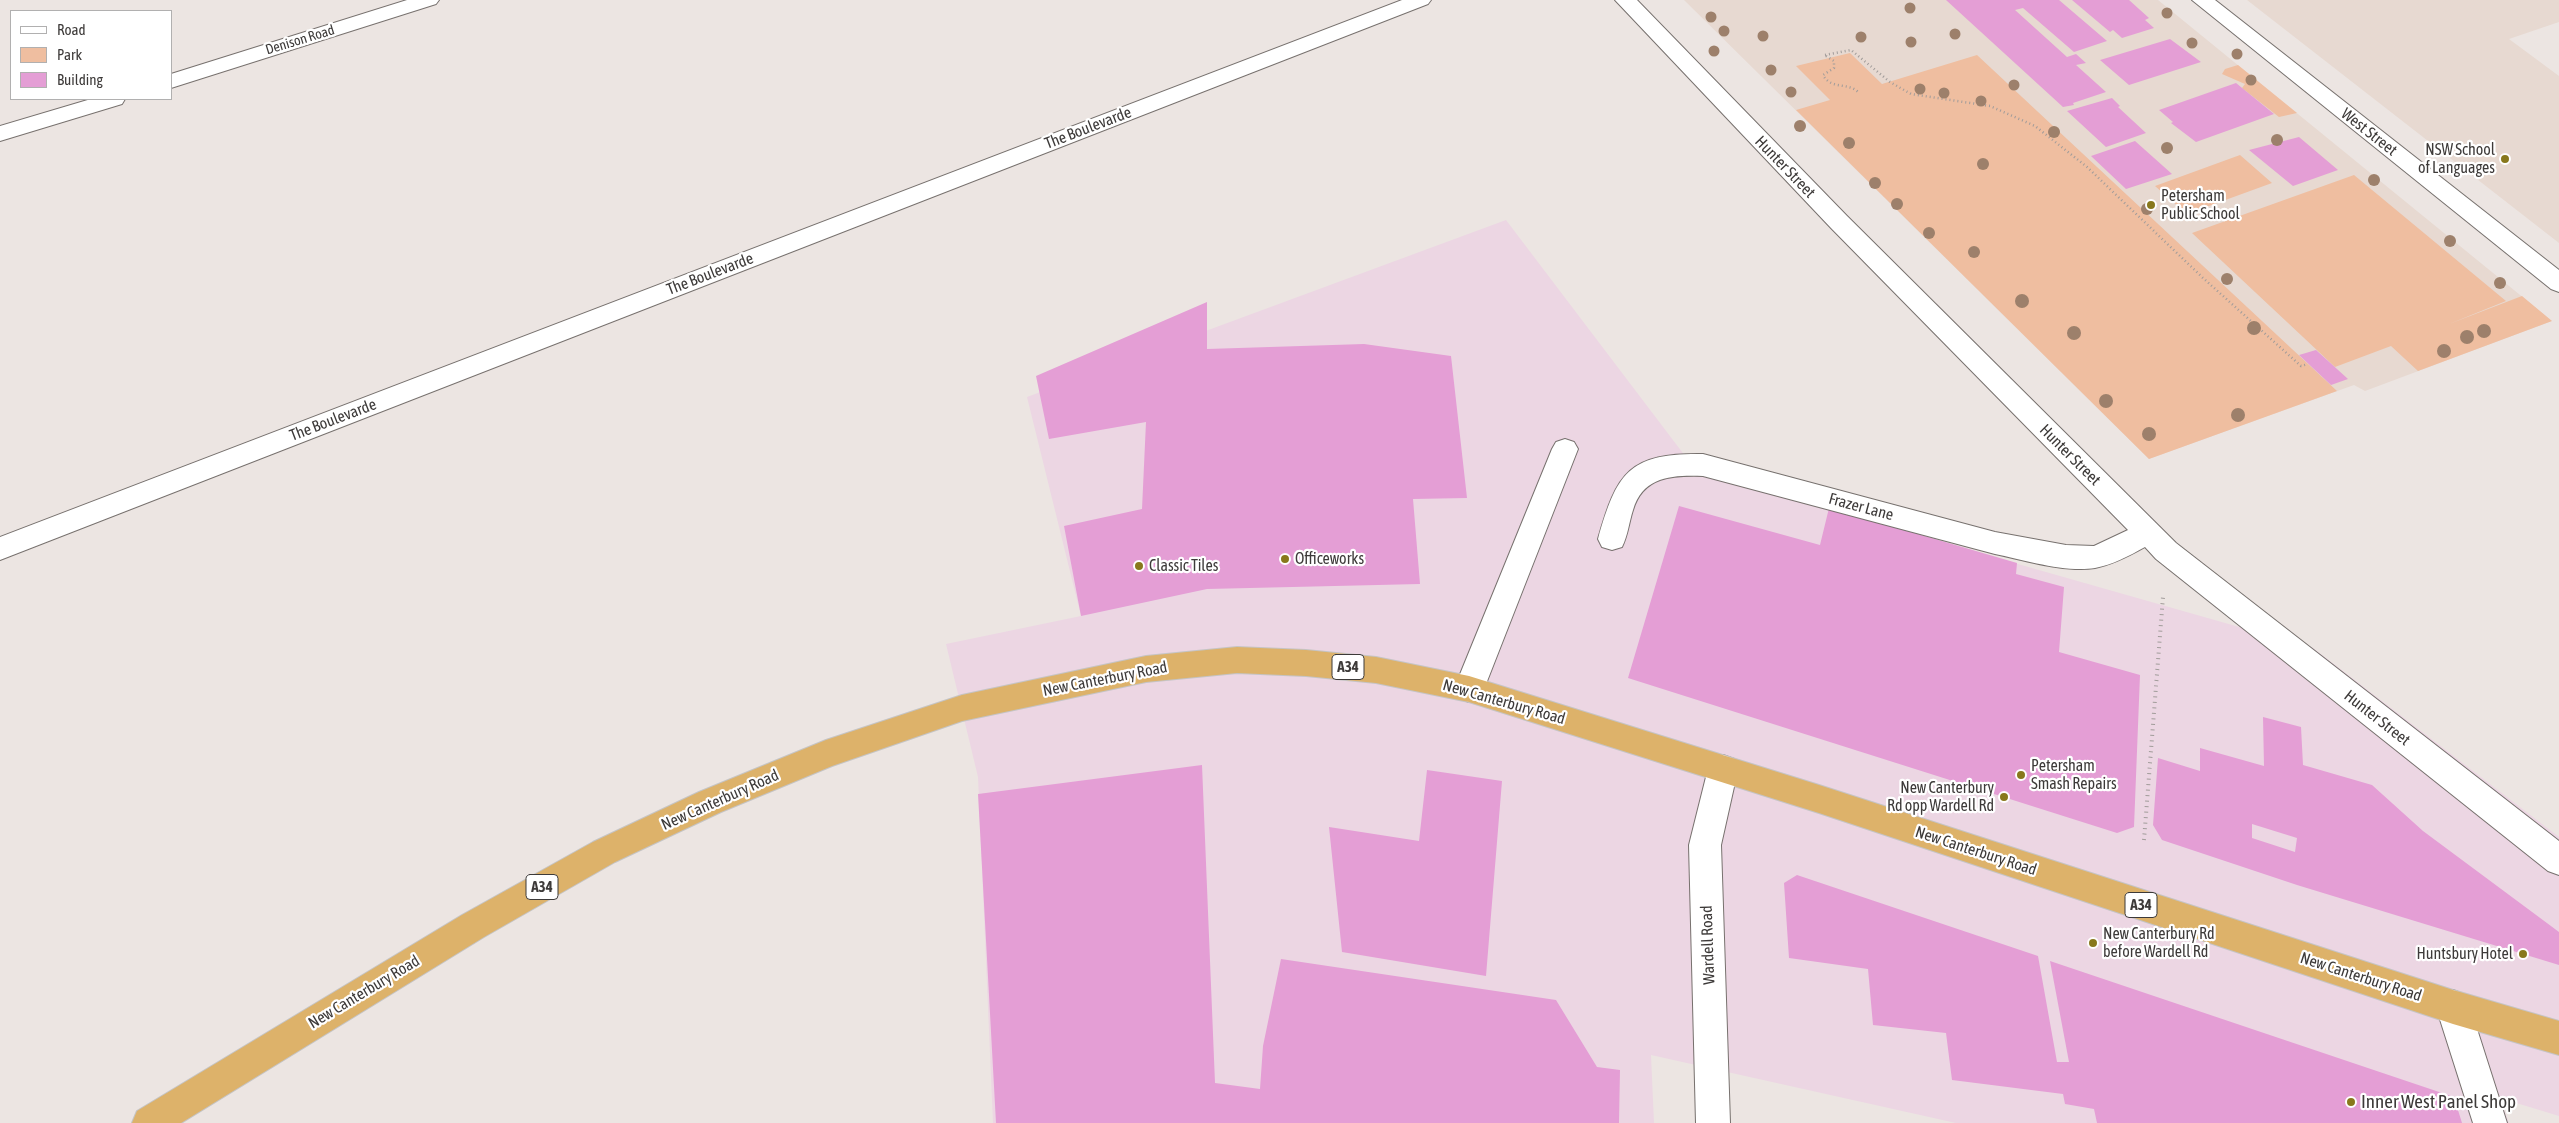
<!DOCTYPE html>
<html>
<head>
<meta charset="utf-8">
<style>
	body { margin:0 }
	#map { position:relative; width:2559px; height:1123px; overflow:hidden; background:#ece5e2; font-family:"Asap Condensed",sans-serif }
	canvas { display:block }
	.legend { position:absolute; left:10px; top:10px; width:162px; height:90px; box-sizing:border-box; background:#fff; border:1px solid #b1b0b0; margin:0; padding:6px 9px; list-style:none; font-size:15px; color:#3d3a39 }
	.legend li { display:flex; align-items:center; gap:10px; height:25px }
	.legend b { width:25px; border:1px solid #b1b0b0 }
</style>
</head>
<body>
<div id="map">
<canvas width="2559" height="1123"></canvas>
<ul class="legend">
<li><b style="height:6px;background:#fff"></b>Road</li>
<li><b style="height:14px;background:#efbea0"></b>Park</li>
<li><b style="height:14px;background:#e49ed5"></b>Building</li>
</ul>
</div>
<script>
const context = document.querySelector('canvas').getContext('2d');
context.lineJoin = 'round';
function fillPath(path, color) { context.fillStyle = color; context.fill(path, 'evenodd'); }
function trace(path, color, width, dash) { context.strokeStyle = color; context.lineWidth = width; context.lineCap = dash ? 'butt' : 'round'; context.setLineDash(dash || []); context.stroke(path); }
function drawText(font, color, halo, rows, align = 'center') {
  context.font = font + ' "Asap Condensed",sans-serif'; context.lineWidth = 4.5; context.setLineDash([]); context.textBaseline = 'middle'; context.strokeStyle = halo; context.fillStyle = color; for (const [text, x, y, turn = 0] of rows) {
    context.save(); context.translate(x, y); context.rotate((+turn || 0) * Math.PI / 180); context.textAlign = isNaN(turn) ? turn : align; if (halo) context.strokeText(text, 0, 0); context.fillText(text, 0, 0); context.restore();
  }
}
fillPath(new Path2D(`
	M1506,220l192,253 615,175 246,189v279l-59,-18 9,25h-553l-305,-68 3,68h-661l-15,-346 -32,-133 135,-28 -54,-219z`), '#ecd6e3');
fillPath(new Path2D(`
	M1684,0h474l394,321 -187,70 -11,-6 -205,74z
	M2247,0h312v22l-50,17 50,37v167z`), '#e7d9d1');
fillPath(new Path2D(`
	M1850,53l32,31 95,-29 360,336 -188,68 -353,-349 34,-10 -34,-34z
	M2238,65l59,48 -18,4 -37,-29 3,-4 -23,-10 3,-5z
	M2240,155l32,28 -85,31 -32,-28z
	M2354,175l152,126 -57,23 73,-28 30,25 -134,50 -27,-25 -56,21 -143,-134z`), '#efbea0');
fillPath(new Path2D(`
	M1946,0h113l48,41 -33,11 -51,-44 -8,2 52,47 9,-3 10,9 -10,2 30,27 -33,11 1,2 -11,2z
	M2072,0h57l20,18 -4,2 9,8 -32,10 -9,-8 -3,2z
	M2170,39l31,23 -72,23 -29,-25z
	M2236,83l38,31 -78,28 -25,-19 2,-1 -14,-12z
	M2112,98l8,8 -2,1 28,26 -40,14 -39,-36z
	M2299,137l39,33 -45,16 -44,-36z
	M2135,141l37,33 -46,15 -35,-33z
	M1207,302v47l157,-5 87,12 16,142 -54,1 7,85 -213,5 -126,27 -17,-90 78,-17 4,-87 -97,17 -13,-63z
	M2316,350l32,29 -17,6 -32,-30z
	M1679,506l141,39 9,-37 188,55 -1,11 48,13 -5,65 81,23 -6,152 -17,6 -489,-155z
	M2263,717l38,10 2,38 69,20 51,46 136,101v33l-262,-80 -135,-45 -9,-15 5,-67 42,13v-23l64,18zM2252,824l45,14 -2,14 -43,-14z
	M1202,765l13,318 45,6 3,-43 18,-87 275,41 41,67 23,3 -1,53h-623l-18,-329z
	M1427,770l75,11 -16,195 -144,-24 -13,-125 90,14z
	M1797,875l241,81 19,106h12l-19,-101 404,136 8,26h-365l-3,-14 -29,-5 -2,-10 -111,-14 -6,-47 -73,-8 -5,-56 -79,-11 -5,-75z`), '#e49ed5');
const minor = new Path2D(`
	M407,0h32l-3,4 -265,84v-14z
	M1402,0h29l-3,4 -1428,556v-23z
	M1615,0h22l210,216 329,327 383,298v34l-11,-4 -392,-312 -11,-12c-16,9 -33,18 -50,21 -29,5 -71,-8 -100,-14l-292,-78c-30,-1 -60,0 -70,34 -4,12 -5,25 -11,37l-10,3 -10,-3 -4,-8c19,-67 31,-86 105,-85l292,78 71,13 28,1 34,-16 -297,-302z
	M2192,0h23l344,270v22l-8,-3z
	M91,99h34l-3,5 -122,37v-15z
	M1565,439l9,3 4,7 -94,240 -5,9 -10,4 -10,-4 -5,-9 98,-240 4,-7z
	M1723,755l11,4 4,10 -17,76 9,278h-34l-7,-278 19,-76 4,-10z
	M2453,990l12,5 5,12 37,116h-34l-37,-116 5,-12z`);
const highway = new Path2D(`
	M1237,647l69,3 70,7 93,19 350,109 634,205 106,31v34l-106,-31 -634,-211 -350,-111 -93,-19 -70,-7 -69,-3 -91,9 -184,39 -130,45 -111,46 -106,50 -131,75 -303,186h-49l5,-12 325,-196 131,-73 106,-50 127,-52 136,-45 184,-39z`);
trace(minor, '#77716e', 2);
trace(highway, '#c5c4c4', 2);
trace(new Path2D(`
	M1825,55l26,-5 39,32 21,12 79,12 45,20 52,41 116,111 98,88 7,-2
	M1826,56l8,5v7l-11,7c8,15 25,7 35,17`), '#a19c9a', 2.5, [1, 3]);
trace(new Path2D(`
	M2144,840l19,-243`), '#a19c9a', 4, [1, 4.5]);
fillPath(minor, '#fff');
fillPath(highway, '#ddb26a');
context.fillStyle = '#9d806b';
for (const [x, y, r] of [
	[1910,8,5.5],
	[2167,13,5.5],
	[1711,17,5.5],
	[1724,31,5.5],
	[1955,34,5.5],
	[1763,36,5.5],
	[1861,37,5.5],
	[1911,42,5.5],
	[2192,43,5.5],
	[1714,51,5.5],
	[2237,54,5.5],
	[1771,70,5.5],
	[2251,80,5.5],
	[2014,85,5.5],
	[1920,89,5.5],
	[1791,92,5.5],
	[1944,93,5.5],
	[1981,101,5.5],
	[1800,126,6],
	[2054,132,6],
	[2277,140,6],
	[1849,143,6],
	[2167,148,6],
	[1983,164,6],
	[2374,180,6],
	[1875,183,6],
	[1897,204,6],
	[2147,209,6],
	[1929,233,6],
	[2450,241,6],
	[1974,252,6],
	[2227,279,6],
	[2500,283,6],
	[2022,301,7],
	[2254,328,7],
	[2484,331,7],
	[2074,333,7],
	[2467,337,7],
	[2444,351,7],
	[2106,401,7],
	[2238,415,7],
	[2149,434,7]
]) { context.beginPath(); context.arc(x, y, r, 0, 2 * Math.PI); context.fill(); }
for (const [x, y, r, color] of [
	[2505,159,5,"#88781c"],
	[2151,205,5,"#88781c"],
	[1285,559,5,"#88781c"],
	[1139,566,5,"#88781c"],
	[2021,775,5,"#88781c"],
	[2004,797,5,"#88781c"],
	[2093,943,5,"#88781c"],
	[2523,954,5,"#88781c"],
	[2351,1102,5,"#88781c"]
]) { const dot = new Path2D(); dot.arc(x, y, r, 0, 2 * Math.PI); context.fillStyle = color; context.fill(dot); trace(dot, '#fff', 2); }
drawText('14px', '#3d3a39', '#fff', [
	["Denison Road",300,40,-17]
]);
for (const [x, y, w] of [
	[1348,667,32],
	[542,887,32],
	[2141,905,32]
]) { const box = new Path2D(); box.roundRect(x - w / 2, y - 12.5, w, 25, 4); context.fillStyle = '#fff'; context.fill(box); trace(box, '#3d3a39', 1); }
drawText('bold 15px', '#3d3a39', null, [
	["A34",1348,667],
	["A34",542,887],
	["A34",2141,905]
]);
drawText('16px', '#3d3a39', '#fff', [
	["The Boulevarde",1088,128,-21],
	["West Street",2369,132,38],
	["Hunter Street",1785,167,46],
	["The Boulevarde",710,274,-21],
	["The Boulevarde",333,420,-21],
	["Hunter Street",2070,455,45],
	["Frazer Lane",1861,507,15],
	["New Canterbury Road",1105,679,-11],
	["New Canterbury Road",1504,702,16],
	["Hunter Street",2377,718,38],
	["New Canterbury Road",720,800,-24],
	["New Canterbury Road",1976,851,18],
	["Wardell Road",1708,945,-92],
	["New Canterbury Road",2361,977,18],
	["New Canterbury Road",364,992,-31]
]);
drawText('16px', '#3d3a39', '#fff', [
	["NSW School",2495,150,"right"],
	["of Languages",2495,168,"right"],
	["Petersham",2161,196],
	["Public School",2161,214],
	["Officeworks",1295,559],
	["Classic Tiles",1149,566],
	["Petersham",2031,766],
	["Smash Repairs",2031,784],
	["New Canterbury",1994,788,"right"],
	["Rd opp Wardell Rd",1994,806,"right"],
	["New Canterbury Rd",2103,934],
	["before Wardell Rd",2103,952],
	["Huntsbury Hotel",2513,954,"right"]
], 'left');
drawText('19px', '#3d3a39', '#fff', [
	["Inner West Panel Shop",2361,1102]
], 'left');
</script>
</body>
</html>
